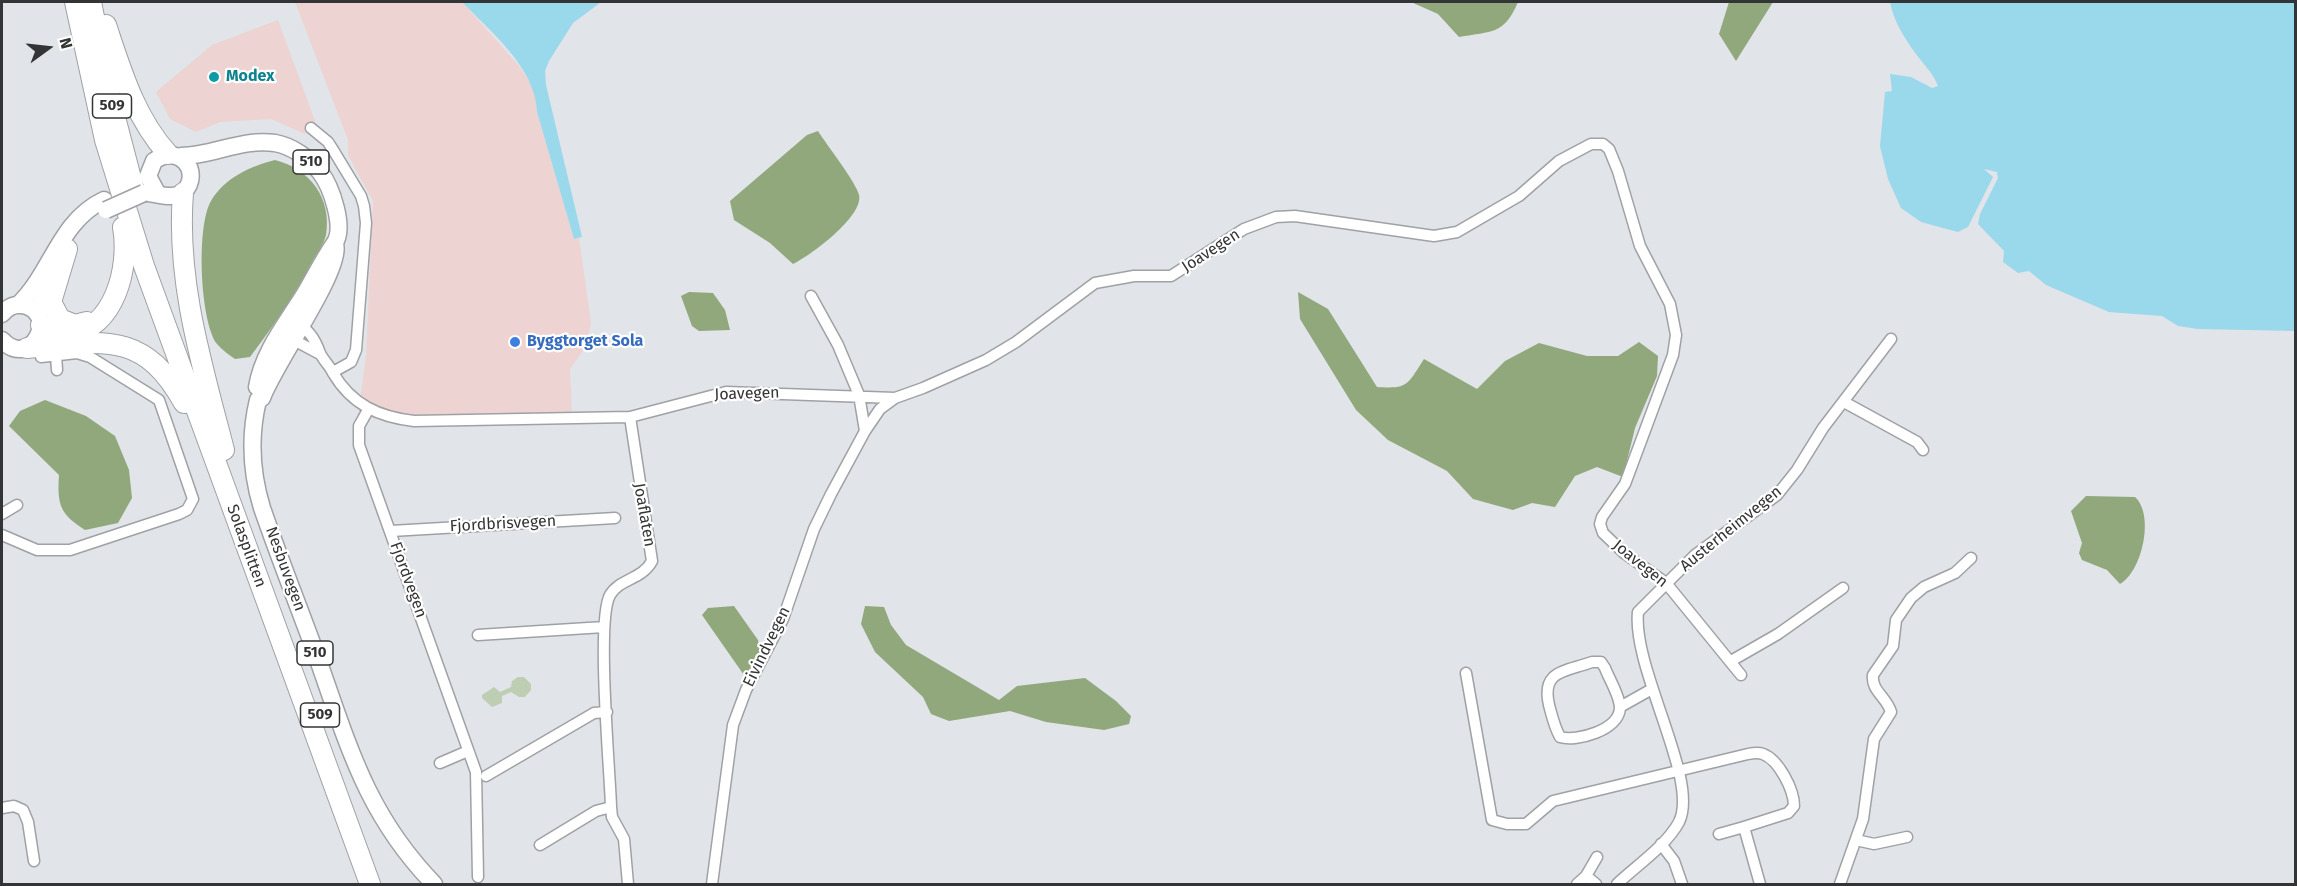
<!DOCTYPE html>
<html>
<head>
<meta charset="utf-8">
<style>
	body { margin:0 }
	#map { position:relative; width:2297px; height:886px; overflow:hidden; background:#e1e4e8; font-family:"Fira Sans",sans-serif }
	canvas { display:block }
	.frame { position:absolute; inset:0; border:3px solid #333435; pointer-events:none }
	.north { position:absolute; left:18px; top:18px; width:60px; height:60px; -webkit-text-stroke:4px #fff; paint-order:stroke; rotate:75deg; font-size:16px; font-weight:700; line-height:24px; text-align:center; color:#333435 }
	.north::after { content:''; display:block; margin:auto; width:21px; height:27px; background:#333435; clip-path:polygon(50% 0,100% 100%,50% 72%,0 100%) }
</style>
</head>
<body>
<div id="map">
<canvas width="2297" height="886"></canvas>
<div class="frame"></div>
<div class="north">N</div>
</div>
<script>
const context = document.querySelector('canvas').getContext('2d');
context.lineJoin = 'round';
function fillPath(path, color) { context.fillStyle = color; context.fill(path, 'evenodd'); }
function trace(path, color, width, dash) { context.strokeStyle = color; context.lineWidth = width; context.lineCap = dash ? 'butt' : 'round'; context.setLineDash(dash || []); context.stroke(path); }
function drawText(font, color, halo, rows, align = 'center') {
  context.font = font + ' "Fira Sans",sans-serif'; context.lineWidth = 4.5; context.setLineDash([]); context.textBaseline = 'middle'; context.strokeStyle = halo; context.fillStyle = color; for (const [text, x, y, turn = 0] of rows) {
    context.save(); context.translate(x, y); context.rotate((+turn || 0) * Math.PI / 180); context.textAlign = isNaN(turn) ? turn : align; if (halo) context.strokeText(text, 0, 0); context.fillText(text, 0, 0); context.restore();
  }
}
fillPath(new Path2D(`
	M295,2h167l58,65 15,24 2,21 37,127 5,-1 12,85 -6,25 -15,21 2,48 -214,-2 8,-58 7,-156 -25,-46v-15z
	M278,20l38,104 -11,10 -34,-15 -51,3 -24,10 -26,-13 -14,-27 56,-47z`), '#edd3d1');
fillPath(new Path2D(`
	M518,677h6l7,7v6l-6,7h-6l-8,-5 -9,4v7l-10,4 -10,-9v-3l12,-8 6,5 11,-5 1,-6z`), '#beceb2');
fillPath(new Path2D(`
	M1411,2h107c-14,33 -26,29 -59,35l-21,-23z
	M1729,2h44l-37,59 -17,-27z
	M818,131c8,13 38,51 41,64 5,21 -49,61 -66,69l-23,-21 -36,-23 -4,-19 77,-66z
	M275,160c35,9 57,38 51,75 -2,9 -9,18 -13,25 -18,35 -39,65 -63,97l-15,2c-6,-4 -13,-9 -18,-15 -17,-23 -21,-118 -6,-143 13,-23 40,-35 64,-41z
	M689,292l24,1 12,17 5,20 -31,1 -7,-5 -11,-30z
	M1298,292l30,17 49,78c32,2 30,-2 47,-28l53,30 28,-28 34,-18 48,13h31l21,-14 19,14 -1,20 -22,52 -12,49 -26,-10 -22,9 -20,31 -23,-4 -19,7 -40,-11 -26,-28 -59,-31 -32,-30 -56,-91z
	M45,400l41,16 29,20 14,34 3,28 -14,25 -33,7c-25,-16 -28,-25 -26,-55l-50,-49 11,-15z
	M2086,496l49,1c20,18 7,75 -15,87l-13,-14 -25,-10 -3,-7 3,-10 -11,-32z
	M734,606l24,34 3,14 -15,24 -44,-63 6,-7z
	M865,606l19,1 7,18 15,20 93,55 18,-14 68,-8 31,23 15,15 -2,8 -25,6 -58,-8 -36,-11 -61,10 -18,-7 -8,-17 -48,-45 -14,-28z`), '#90a87b');
fillPath(new Path2D(`
	M462,2h139l-28,21 -24,38 -4,10 1,14 36,152 -8,2 -37,-127c-1,-44 -47,-81 -75,-110z
	M1890,2h405v329l-97,-2 -20,-3 -16,-10 -53,-4 -63,-27 -17,-14 -11,2 -15,-11 1,-11 -26,-27 2,-10 18,-36 -1,-6 -13,-3 9,8 -25,50 -10,5 -37,-10 -20,-14 -13,-29 -8,-33 5,-54 7,-1 -2,-17 21,3 21,11 6,-2c-5,-13 -14,-21 -22,-32 -11,-15 -23,-34 -26,-52z`), '#9ad8eb');
const street = new Path2D(`
	M311,128l17,14 7,11 26,43 3,10 2,17 -10,127 -5,12 -18,10
	M811,296l27,49 21,50 6,36
	M298,325c12,4 18,17 22,28 3,7 10,13 13,20 19,32 46,44 81,48l216,-4 96,-25 169,6 28,-10 63,-28 30,-18 79,-59 39,-7h37l73,-47 32,-12 19,-1 139,20 23,-4 62,-36 40,-35 32,-17h12l6,5 9,22 22,75 30,58 6,31 -3,20 -48,129 -23,33 -2,7 3,9 21,20 42,30 75,92
	M290,338l30,16
	M56,355l1,15
	M1844,402l73,40 6,8
	M368,410l-9,16v19l117,327 2,105
	M2,514l15,-9
	M391,531l224,-13
	M2,535l35,15h33l109,-36 8,-4 6,-11 -34,-99 -69,-43 -13,-4 -36,4
	M478,635l126,-8
	M1731,661l47,-27 65,-46
	M1592,662h9l4,6c4,11 15,28 15,40 -1,22 -43,34 -60,29 -6,-11 -8,-21 -11,-32 -8,-35 16,-33 43,-43z
	M1466,673l26,147 15,4h19l27,-23 195,-47c5,-1 10,-2 15,0 16,6 31,36 31,52l-6,7 -44,14 16,57
	M1620,707l32,-18
	M440,763l28,-12
	M486,776l108,-63 13,-1
	M2,808l12,-2 9,4 5,12 6,39
	M1719,834l25,-7
	M1856,840l18,4 33,-7
	M1661,844l13,17 8,23
	M540,845l56,-34 15,-4
	M1586,876l11,-19
	M628,884l-4,-45 -12,-22 -1,-10c-1,-37 -15,-187 -1,-212 10,-17 32,-15 42,-34l-22,-144
	M712,884l21,-159 13,-35 37,-71 31,-90 17,-35 34,-63 15,-22 15,-11
	M1577,884l9,-8 10,8
	M1617,884c20,-19 49,-38 62,-62 21,-42 -47,-153 -41,-210l57,-57 82,-60 20,-25 26,-42 68,-89
	M1840,884l23,-65 11,-80 17,-27c-4,-15 -20,-21 -18,-37l20,-29 3,-26 15,-22 13,-11 31,-14 16,-15`);
const primary = new Path2D(`
	M181,156c32,0 61,-18 94,-13 17,3 34,15 45,29 11,14 26,56 14,72 -11,16 -20,34 -30,51 -18,29 -41,57 -47,92
	M144,193c14,0 26,7 39,0 21,-22 -5,-50 -29,-32l-6,15 9,17
	M335,244c9,23 -62,122 -73,154l-4,2c-9,37 -7,72 4,108 17,49 36,97 54,146 32,90 50,160 118,230
	M18,305c34,-32 41,-84 86,-105
	M2,314c5,-6 12,-10 20,-9 39,7 9,66 -20,35
	M37,314l14,-38`);
const highway = new Path2D(`
	M75,2l30,138 39,126 226,618
	M91,2l19,96 23,88
	M106,25c15,45 29,93 62,129
	M183,193c-7,88 19,172 41,257
	M67,249l-16,53 9,17 15,6 12,-3
	M41,325l28,10c46,-7 61,-68 54,-108
	M27,348c73,-6 116,-20 157,55`);
trace(street, '#9fa1a5', 13);
trace(primary, '#9fa1a5', 19);
trace(highway, '#9fa1a5', 22);
trace(street, '#fff', 10);
trace(primary, '#fff', 16);
trace(highway, '#fff', 20);
const primaryBridge = new Path2D(`
	M106,210l38,-17`);
trace(primaryBridge, '#9fa1a5', 19, []);
trace(primaryBridge, '#fff', 16);
for (const [x, y, r, color] of [
	[214,77,6,"#0f9aa8"],
	[515,342,6,"#3f7fe0"]
]) { const dot = new Path2D(); dot.arc(x, y, r, 0, 2 * Math.PI); context.fillStyle = color; context.fill(dot); trace(dot, '#fff', 2); }
for (const [x, y, w] of [
	[112,106,39],
	[311,162,36],
	[315,653,36],
	[320,715,39]
]) { const box = new Path2D(); box.roundRect(x - w / 2, y - 12, w, 24, 4.5); context.fillStyle = '#fff'; context.fill(box); trace(box, '#333435', 1.5); }
drawText('bold 15px', '#333435', null, [
	["509",112,106],
	["510",311,162],
	["510",315,653],
	["509",320,715]
]);
drawText('bold 16px', '#0d838f', '#fff', [
	["Modex",226,77]
], 'left');
drawText('16px', '#333435', '#fff', [
	["Joavegen",1211,251,-33],
	["Joavegen",747,394,-2],
	["Joaflaten",644,515,80],
	["Fjordbrisvegen",503,524,-3],
	["Austerheimvegen",1731,529,-39],
	["Solasplitten",246,546,70],
	["Joavegen",1640,564,39],
	["Nesbuvegen",285,569,70],
	["Fjordvegen",408,580,70],
	["Eivindvegen",767,647,-64]
]);
drawText('bold 16px', '#366cbe', '#fff', [
	["Byggtorget Sola",527,342]
], 'left');
</script>
</body>
</html>
